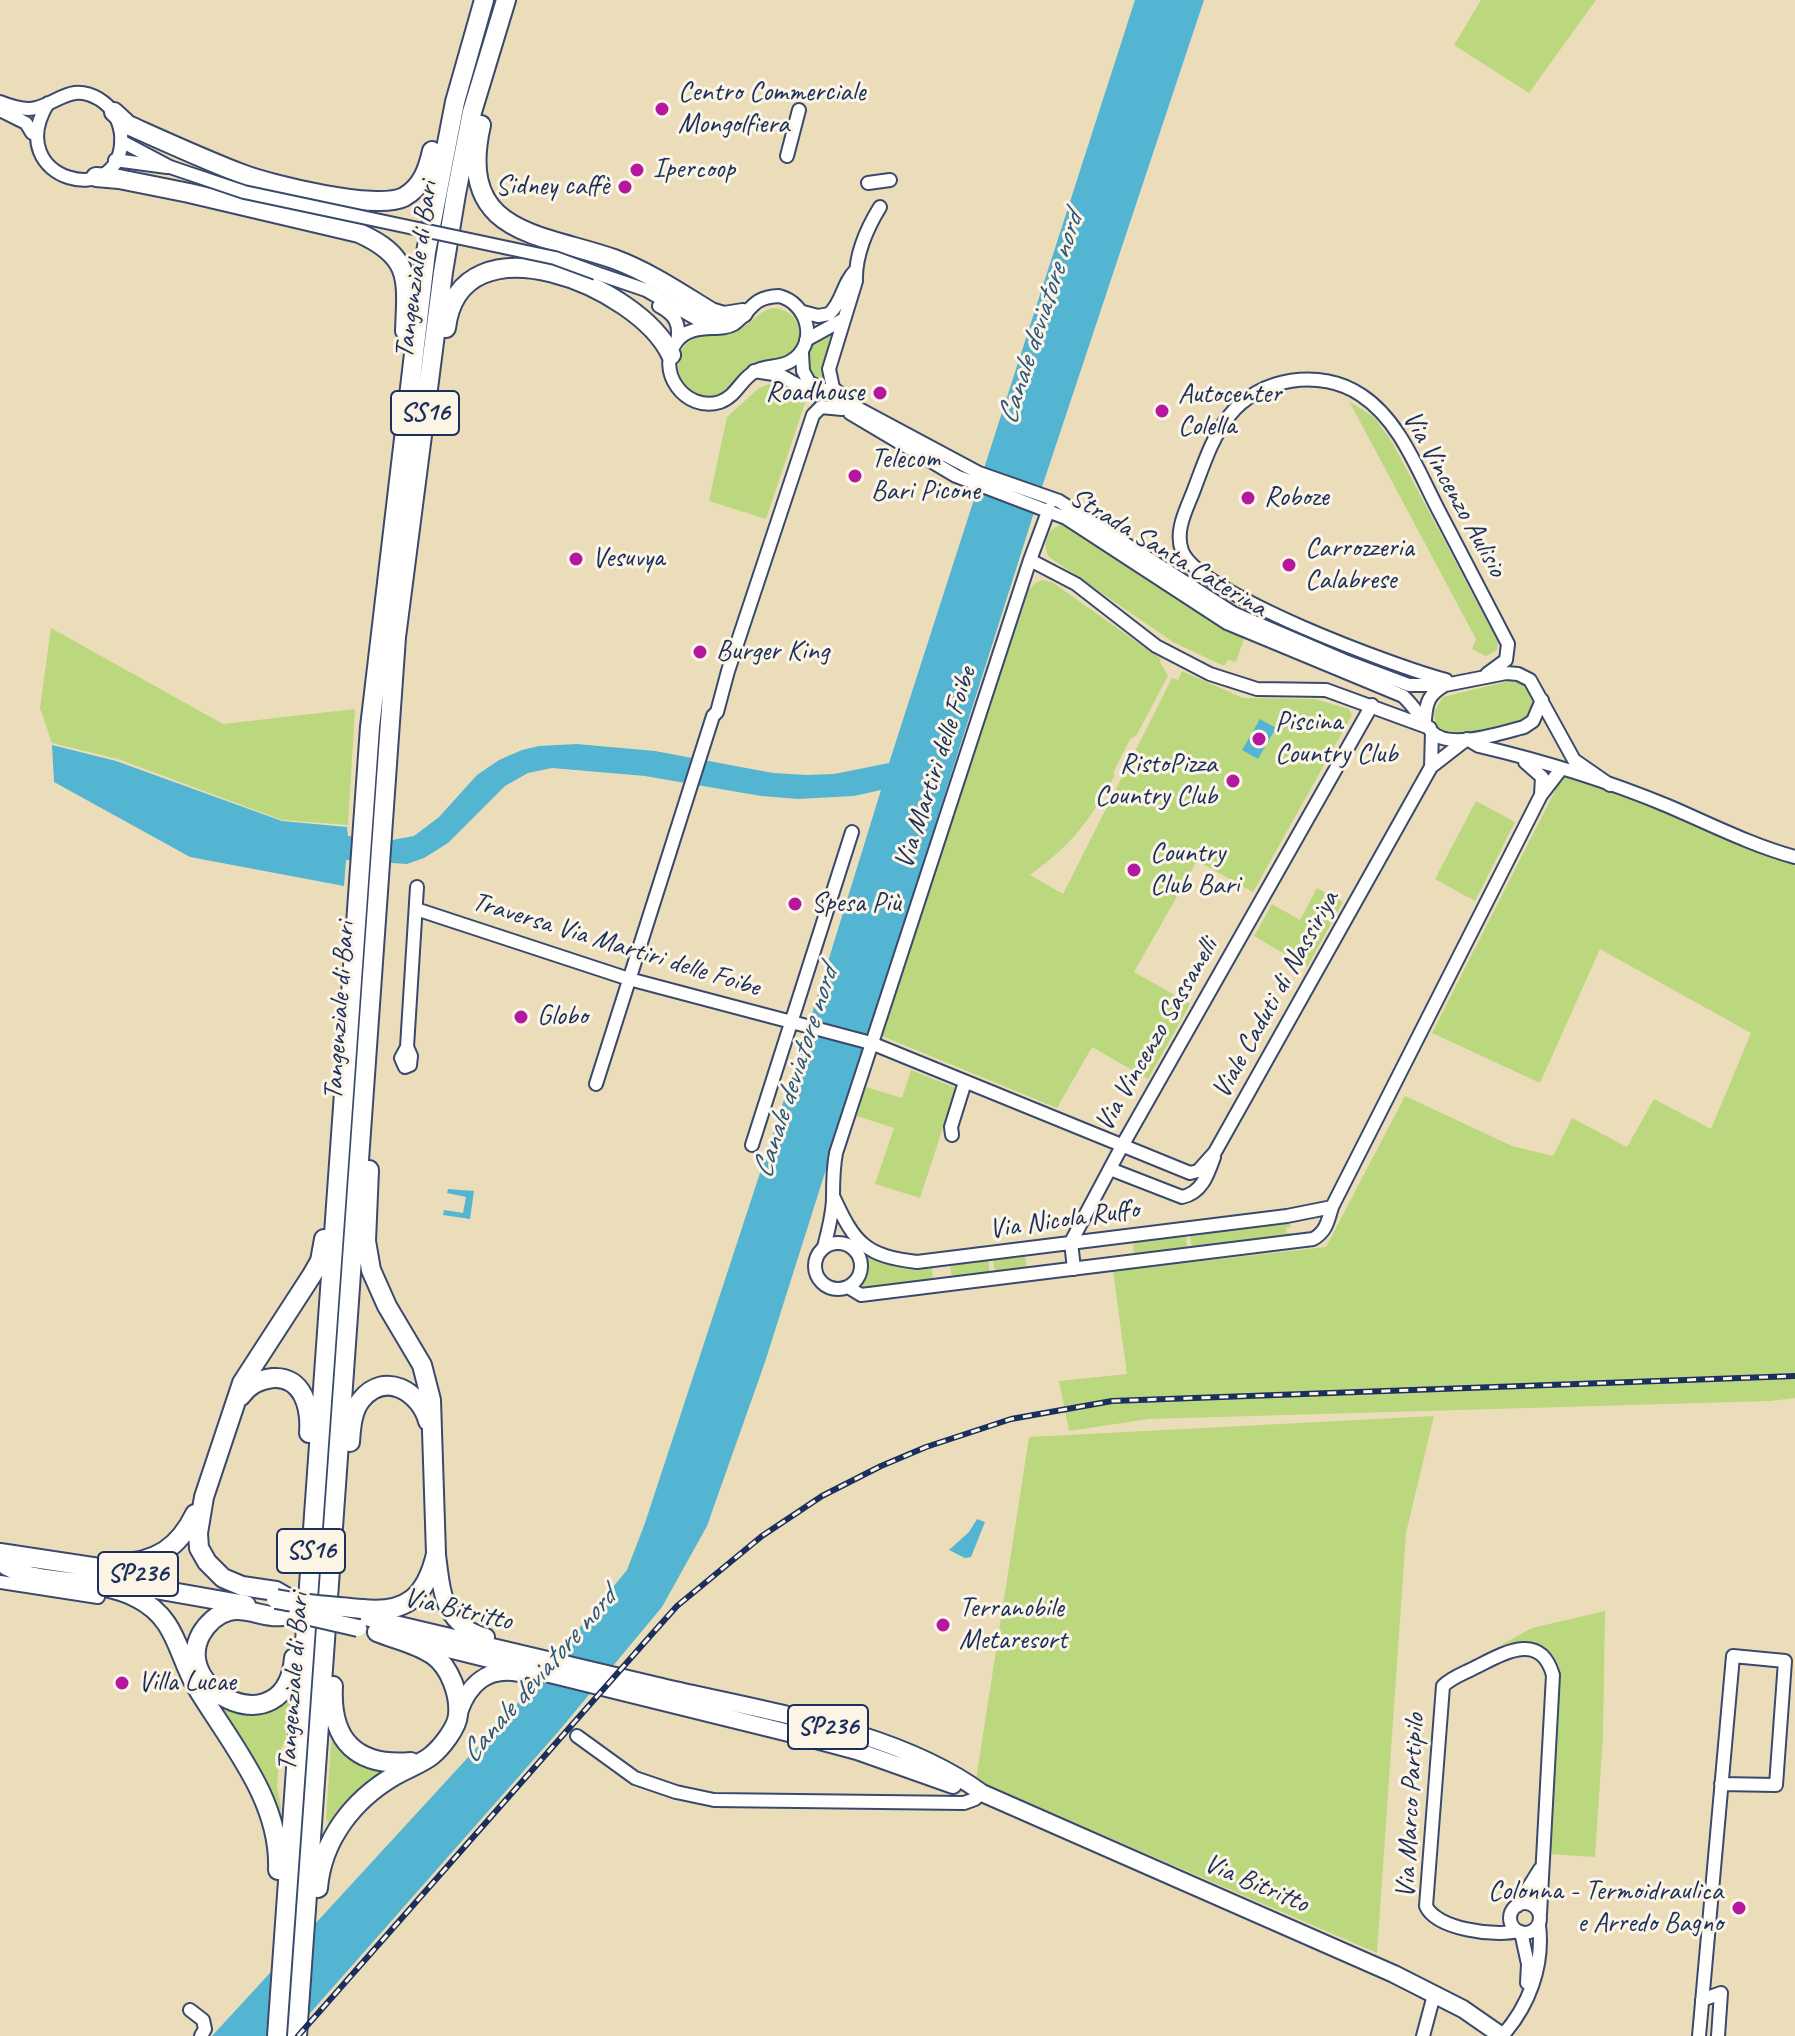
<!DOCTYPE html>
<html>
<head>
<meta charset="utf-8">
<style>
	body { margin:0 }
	canvas { display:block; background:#ebddba }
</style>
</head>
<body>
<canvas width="1795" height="2036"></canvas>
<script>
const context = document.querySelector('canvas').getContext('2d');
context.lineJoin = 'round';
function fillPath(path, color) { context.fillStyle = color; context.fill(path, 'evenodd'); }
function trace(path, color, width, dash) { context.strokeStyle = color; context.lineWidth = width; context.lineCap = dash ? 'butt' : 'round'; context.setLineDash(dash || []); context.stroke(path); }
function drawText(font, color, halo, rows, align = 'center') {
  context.font = font + ' Caveat,sans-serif'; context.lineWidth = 6; context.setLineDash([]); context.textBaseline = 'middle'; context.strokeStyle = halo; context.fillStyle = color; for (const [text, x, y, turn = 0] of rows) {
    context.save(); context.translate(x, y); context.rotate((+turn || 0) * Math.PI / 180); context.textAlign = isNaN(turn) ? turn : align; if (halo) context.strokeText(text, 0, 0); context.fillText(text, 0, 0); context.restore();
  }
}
fillPath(new Path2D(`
	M1481,0h115l-67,93 -75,-48z
	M772,308c26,1 36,26 19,46 -15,8 -32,4 -46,16 -12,10 -15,24 -32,26 -30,3 -48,-35 -24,-54 14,-12 32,-4 47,-11 14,-5 21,-19 36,-23z
	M836,329l-9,56c-15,-8 -31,-25 -15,-43 5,-5 17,-9 24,-13z
	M769,384l36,19 -39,116 -57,-18 18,-84 32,-29z
	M1349,401l25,16 18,25 106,200 -1,8 -11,6 -14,-7 4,-10z
	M1061,525l9,2 141,94 33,18 -8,23 -8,-2 -4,6 -51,-24 -124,-85c-7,-12 -2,-29 12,-32z
	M1042,580l10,2 109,77 -1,3 8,14 -32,60 -6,3 -17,34 2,2c-24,44 -44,71 -85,100l33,19 109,-216 6,2 4,-9 61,27 72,1 34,10 3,6 -99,177 -56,-31 -63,111 56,32 -42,75 -56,-32 -35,61 -175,-72 119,-370 27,-75 6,-7z
	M51,628l172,96 132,-15 -7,116 -66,-5 -164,-61 -66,-16 -12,-35z
	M1509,681c23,2 31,21 16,39 -11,5 -25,7 -37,9 -22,5 -54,14 -54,-18l9,-14z
	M1563,775l232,85v538l-25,3 -621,18 -80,12 -10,-50 68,-7 -14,-103 213,-24 79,-151 107,50 41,10 19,-38 55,29 27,-48 57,30 40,-96 -151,-84 -60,134 -108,-50z
	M1476,801l39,21 -40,79 -40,-22z
	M1317,888l26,14 -36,65 -53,-31 18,-32 28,16z
	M911,1070l45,18 -36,110 -45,-14 19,-56 -37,-12 9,-29 36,11z
	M1290,1222l1,5 -5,1 1,5h4v3l-99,12 -2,-14z
	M1186,1235l1,14 -53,6 -1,-14z
	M866,1252l36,14h30l1,15 -72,9 -3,-4 7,-15z
	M1025,1255l2,14 -32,4 -2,-14z
	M988,1259l2,14 -38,5 -2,-14z
	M1434,1416l-28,117 -29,420 -401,-173 53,-343z
	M1605,1611l-2,125 -8,121 -47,-3 11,-188c-11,-27 -36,-27 -60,-20l33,-18z
	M208,1693l13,10 69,-8 -4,43 -6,14 -3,34 4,21 -1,21z
	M332,1730l54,41 -55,55 -5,-7z`), '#bbd87e');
fillPath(new Path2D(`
	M1135,0h69l-161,484 -278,878 -58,164 -45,81 -104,125 -268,304h-78l306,-333 109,-133 18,-47 160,-487 76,-246 -27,6 -56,3 -37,-3 -116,-20 -93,-8 -24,5 -23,13 -57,57 -24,15 -17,6 -61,-4 -2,26 -154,-29 -136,-75 -2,-37 64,16 166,60 65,6 1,9 44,4 22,-4 25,-19 38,-42 22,-15 23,-10 17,-4 38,-2 78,7 118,22 34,2 27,-1 55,-11z
	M1260,719l16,9 -18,31 -16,-9z
	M448,1189l26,2 -4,28 -27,-4 1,-5 19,3 3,-16 -19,-4z
	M977,1519l8,3 -14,35 -6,1 -16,-8 20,-18z`), '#54b5d3');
const minor = new Path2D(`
	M0,102c10,4 25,9 36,6 24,-6 35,-25 63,-9 13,8 20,21 22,35 6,79 -121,47 -73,-31
	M0,110l26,13 6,10
	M121,141l49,26
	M787,156l12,-46
	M115,160l52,7
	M868,183l22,-3
	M596,273l50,17 65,37
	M779,296c29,7 40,48 12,65 -10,7 -24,4 -35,10 -15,7 -19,25 -36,31 -34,11 -66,-31 -43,-61 16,-20 42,-8 57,-17 18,-13 17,-27 45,-28z
	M659,306c15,8 22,17 18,35
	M803,312l15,4 11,-2c14,-12 13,-31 27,-44
	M806,340l38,-21
	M802,353l1,18 6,11 170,91 80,28 174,112 112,48 64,24h36l61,-12 12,1 12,6 44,80 36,25
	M754,371l26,4 36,20
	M843,396l-10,-8 -4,-19 27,-88c-1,-25 11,-53 24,-74
	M850,413l106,63 110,42 161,105 176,73c12,11 18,23 28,35 17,20 70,2 93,-4l9,-6 9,-21
	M1030,560l46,24 80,62 54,28 47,15 69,1 104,38
	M1446,680c-49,-13 -246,-85 -264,-129 -8,-22 6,-44 13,-64 9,-24 18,-51 34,-71 30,-39 92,-48 132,-21 40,26 58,79 80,120 22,43 45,86 67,129l-2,16 -19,14
	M1425,720c1,-18 4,-26 20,-35
	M1467,739l12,7c64,15 129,35 189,60 42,18 83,39 127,51
	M1525,762l17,15 -1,18
	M1431,767l1,-35
	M416,909l213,70 242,64 319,130 8,-2 17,-19 216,-385 36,-28
	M407,1047l-6,11 4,9 5,-2 1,-9 -4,-9 10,-160
	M596,1084l117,-368 4,-4 11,-41 85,-256 8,-8 21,2
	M952,1135l-1,-8 14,-45
	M752,1145l100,-313
	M1110,1169l72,28c20,-4 26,-23 32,-40
	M834,1198c21,46 32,58 83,64l370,-46 45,-9
	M815 1266a23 23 0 1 1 46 0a23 23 0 1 1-46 0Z
	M824,1247c4,-16 9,-33 9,-50 0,-16 0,-28 3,-44l194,-593 19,-51
	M1074,1269l-3,-27 51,-96 250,-441
	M848,1287l13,8 452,-56c13,-7 15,-18 19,-32l209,-412 20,-26
	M0,1582l98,15
	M577,1736l58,42 41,14 38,8 250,3 11,-4 7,-6
	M1510 1918a15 15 0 1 1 30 0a15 15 0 1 1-30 0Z
	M1517,1906l23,-37
	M1518,1931c-23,6 -82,-2 -92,-25l17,-220c9,-9 22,-13 33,-19 28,-14 64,-36 77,8l-13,239
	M1521,1932l7,32 -1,19
	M1702,2000l19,-7 -3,43
	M190,2010l13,10 2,9 -4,7
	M1423,2036l11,-41
	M1502,2036c27,-30 42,-70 37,-111
	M1699,2036l34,-380 52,5 -9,124 -55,-1`);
const major = new Path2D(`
	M437,1555c5,39 6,70 49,82
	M361,1616c100,23 200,48 301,71 101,24 235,43 320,106l412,181 69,35 39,27
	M416,1641l381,94 60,16 96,34
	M459,1712c10,-28 28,-45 60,-39`);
const highway = new Path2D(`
	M114,112l14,13c38,17 75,34 114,49 29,11 135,37 162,23 18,-10 24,-28 28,-46
	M481,125c-25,110 59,108 133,134 35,13 66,34 97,53l13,4 19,-3
	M96,177l23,2 70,14 170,40c53,24 48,46 46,98
	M446,328c14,-115 193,-42 225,27
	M241,1396c8,-11 17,-16 32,-18 30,-2 38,30 36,55
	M350,1442c1,-14 2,-31 11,-42 24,-30 59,-8 67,21
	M0,1553l139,21
	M118,1563c38,0 61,-16 77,-49
	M7,1566c9,4 18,10 28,11 33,7 72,5 102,21 40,20 40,56 60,90 34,56 84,113 81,182
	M121,1583l125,22
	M295,1602l-19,-11 -34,-5 -19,-8 -16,-16 -8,-14 -1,-15 6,-36 38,-114 70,-108 8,-14 4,-22
	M362,1609c45,5 64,-13 74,-55l-5,-154 -9,-35 -35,-59 -16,-36 -5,-29 3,-71
	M294,1658c-8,89 -124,34 -93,-24 6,-10 16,-20 28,-23 15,-4 29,4 43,5 8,1 17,-1 25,-2
	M333,1686c-3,55 24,81 78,76
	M318,1888c4,-48 35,-88 76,-112 11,-7 27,-12 37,-20 10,-8 26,-28 27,-41 2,-20 -8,-48 -25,-60 -15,-11 -39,-16 -56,-23
	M277,2036l93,-1309 56,-475 29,-150 29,-102
	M297,2036l99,-1399 47,-365 13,-78 16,-82 34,-112`);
trace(minor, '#3a496c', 16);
trace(major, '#3a496c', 20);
trace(highway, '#3a496c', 22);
trace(minor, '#fff', 12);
trace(major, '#fff', 16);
trace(highway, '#fff', 18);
const rail = new Path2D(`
	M298,2036l354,-402 25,-28 85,-70 60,-40 59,-30 45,-19 85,-28 101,-18 683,-25`);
trace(rail, '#1b2f5e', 6);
trace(rail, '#fcf5e5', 3, [9]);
const minorBridge = new Path2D(`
	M170,167l74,25 311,66 41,15`);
const majorBridge = new Path2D(`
	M297,1614l61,14`);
const highwayBridge = new Path2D(`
	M276,1599c29,6 56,7 86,10`);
trace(minorBridge, '#3a496c', 16, []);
trace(majorBridge, '#3a496c', 20, []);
trace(highwayBridge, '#3a496c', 22, []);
trace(minorBridge, '#fff', 12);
trace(majorBridge, '#fff', 16);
trace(highwayBridge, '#fff', 18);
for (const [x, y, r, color] of [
	[662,109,8,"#b5179e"],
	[637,170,8,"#b5179e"],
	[625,187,8,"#b5179e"],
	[880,393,8,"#b5179e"],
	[1162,411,8,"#b5179e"],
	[855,476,8,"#b5179e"],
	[1248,498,8,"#b5179e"],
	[576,559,8,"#b5179e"],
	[1289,565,8,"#b5179e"],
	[700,652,8,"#b5179e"],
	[1259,739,8,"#b5179e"],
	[1233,781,8,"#b5179e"],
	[1134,870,8,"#b5179e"],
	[795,904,8,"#b5179e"],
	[521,1017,8,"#b5179e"],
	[943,1625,8,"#b5179e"],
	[122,1683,8,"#b5179e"],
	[1739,1908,8,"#b5179e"]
]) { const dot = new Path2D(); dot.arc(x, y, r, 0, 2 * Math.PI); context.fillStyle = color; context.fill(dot); trace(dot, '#fcf5e5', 3); }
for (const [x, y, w] of [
	[425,413,68],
	[311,1551,68],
	[138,1574,80],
	[828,1727,80]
]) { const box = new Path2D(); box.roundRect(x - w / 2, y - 22, w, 44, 6); context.fillStyle = '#fcf5e5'; context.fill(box); trace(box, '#1b2f5e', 2); }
drawText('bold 26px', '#1b2f5e', null, [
	["SS16",425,413],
	["SS16",311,1551],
	["SP236",138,1574],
	["SP236",828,1727]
]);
drawText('28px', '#1b2f5e', '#fcf5e5', [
	["Centro Commerciale",678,93],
	["Mongolfiera",678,125],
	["Ipercoop",653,170],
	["Sidney caffè",609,187,"right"],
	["Roadhouse",864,393,"right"],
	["Autocenter",1178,395],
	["Colella",1178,427],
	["Telecom",871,460],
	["Bari Picone",871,492],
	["Roboze",1264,498],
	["Carrozzeria",1305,549],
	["Calabrese",1305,581],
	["Vesuvya",592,559],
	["Burger King",716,652],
	["Piscina",1275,723],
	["Country Club",1275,755],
	["RistoPizza",1217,765,"right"],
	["Country Club",1217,797,"right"],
	["Country",1150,854],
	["Club Bari",1150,886],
	["Spesa Più",811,904],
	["Globo",537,1017],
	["Terranobile",959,1609],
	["Metaresort",959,1641],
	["Villa Lucae",138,1683],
	["Colonna - Termoidraulica",1723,1892,"right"],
	["e Arredo Bagno",1723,1924,"right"]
], 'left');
drawText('28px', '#1b2f5e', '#fcf5e5', [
	["Tangenziale di Bari",417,270,-82],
	["Via Vincenzo Aulisio",1454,494,61],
	["Strada Santa Caterina",1168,553,31],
	["Via Martiri delle Foibe",936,768,-72],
	["Traversa Via Martiri delle Foibe",616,945,17],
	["Viale Caduti di Nassiriya",1276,995,-61],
	["Tangenziale di Bari",340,1011,-86],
	["Via Vincenzo Sassanelli",1157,1035,-60],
	["Via Nicola Ruffo",1064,1220,-8],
	["Via Bitritto",458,1610,13],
	["Tangenziale di Bari",294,1682,-86],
	["Via Marco Partipilo",1411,1806,-87],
	["Via Bitritto",1256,1884,23]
]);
drawText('italic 30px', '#2c5781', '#fcf5e5', [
	["Canale deviatore nord",1041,319,-72],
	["Canale deviatore nord",796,1073,-72],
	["Canale deviatore nord",539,1676,-49]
]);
</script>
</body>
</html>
